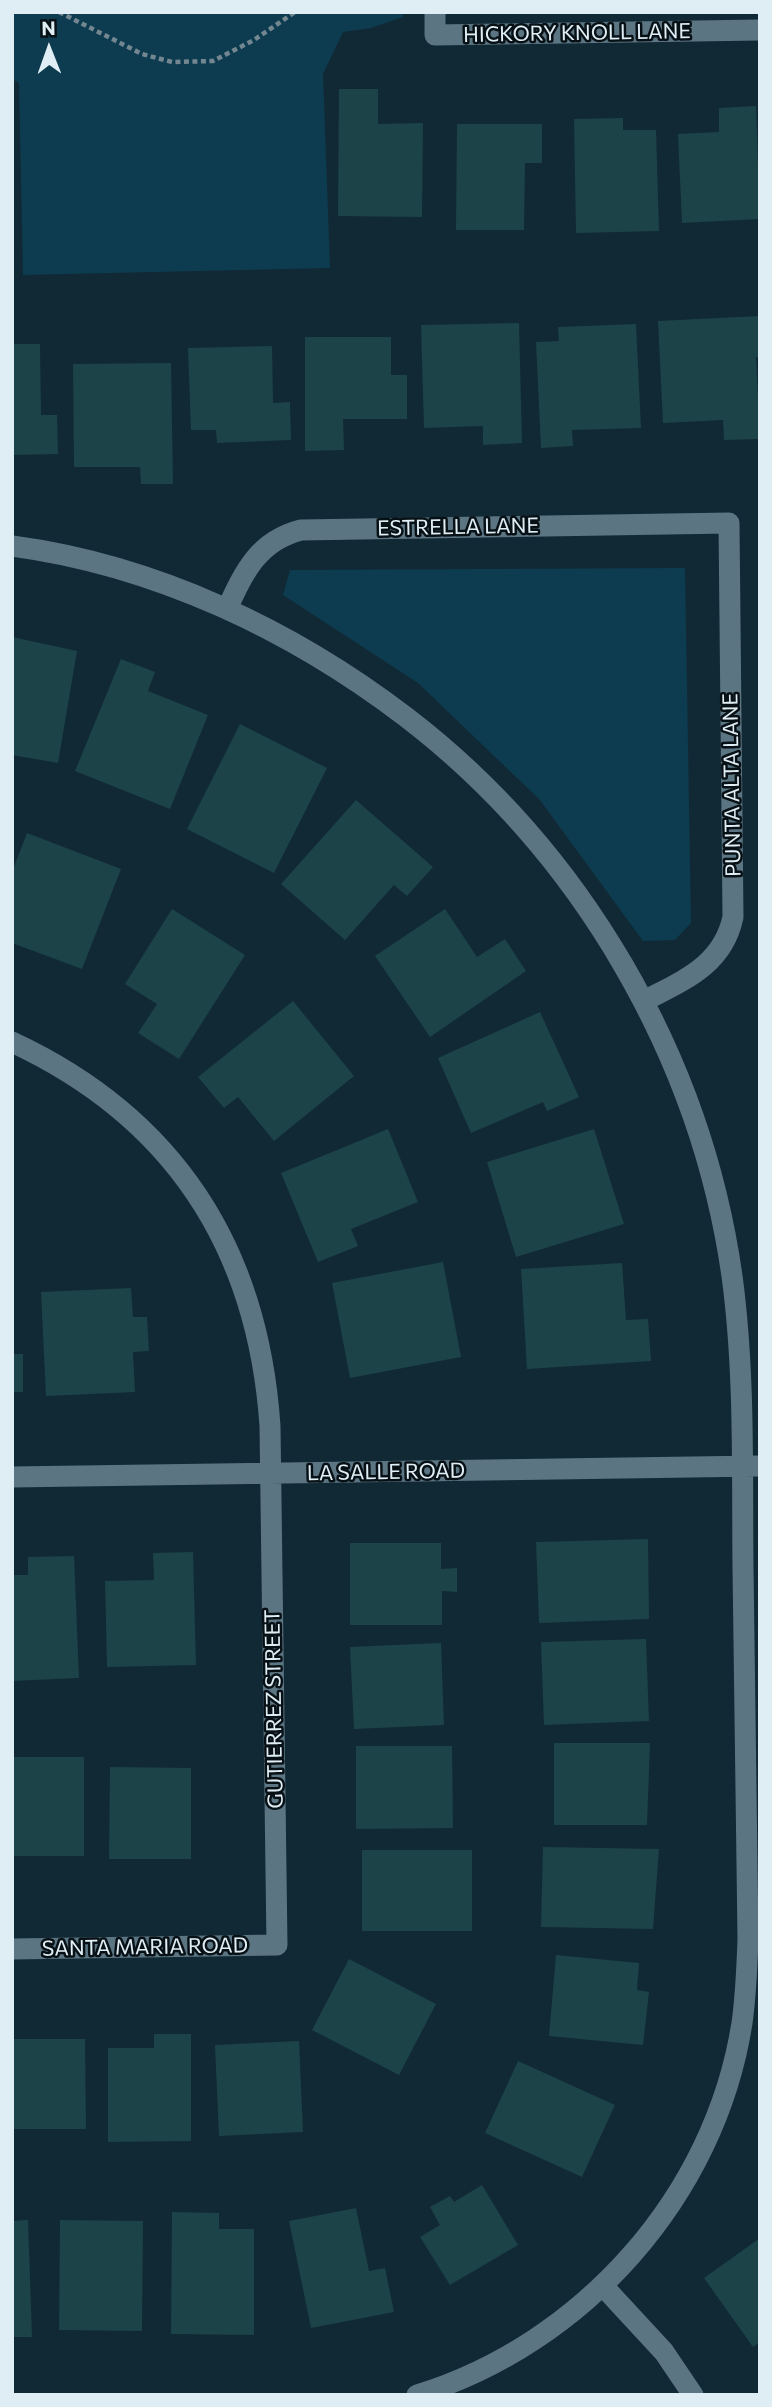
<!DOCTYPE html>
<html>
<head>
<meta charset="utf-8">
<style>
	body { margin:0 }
	#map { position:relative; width:772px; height:2407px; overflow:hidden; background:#112934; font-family:Commissioner,sans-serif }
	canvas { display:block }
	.frame { position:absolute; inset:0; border:14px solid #dfedf5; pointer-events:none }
	.north { position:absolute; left:14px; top:14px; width:70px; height:70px; -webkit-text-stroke:5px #071015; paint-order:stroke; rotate:359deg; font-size:19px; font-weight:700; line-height:28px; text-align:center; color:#dfedf5 }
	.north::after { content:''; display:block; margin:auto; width:24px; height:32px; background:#dfedf5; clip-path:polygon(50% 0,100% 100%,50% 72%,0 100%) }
</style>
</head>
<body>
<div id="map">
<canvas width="772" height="2407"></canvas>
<div class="frame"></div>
<div class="north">N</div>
</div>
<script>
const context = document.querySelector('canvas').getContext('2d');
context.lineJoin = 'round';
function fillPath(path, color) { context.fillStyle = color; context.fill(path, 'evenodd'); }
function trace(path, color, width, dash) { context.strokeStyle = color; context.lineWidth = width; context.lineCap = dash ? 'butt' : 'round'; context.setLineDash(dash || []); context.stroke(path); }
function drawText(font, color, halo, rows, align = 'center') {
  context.font = font + ' Commissioner,sans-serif'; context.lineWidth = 5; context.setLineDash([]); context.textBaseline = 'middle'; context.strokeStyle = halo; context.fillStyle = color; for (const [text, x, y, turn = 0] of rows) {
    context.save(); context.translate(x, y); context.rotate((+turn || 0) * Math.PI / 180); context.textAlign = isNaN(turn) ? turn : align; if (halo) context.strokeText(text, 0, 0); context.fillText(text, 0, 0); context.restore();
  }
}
fillPath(new Path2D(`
	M12,12h391v5l-32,11 -28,4 -20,42 7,194 -307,7 -4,-192 -7,-4z
	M685,568l6,355 -16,17 -32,1 -103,-141 -122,-117 -135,-88 7,-25z`), '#0d3c50');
fillPath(new Path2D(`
	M339,89h39v35l45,-1 -1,94 -84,-1z
	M756,106l4,113 -78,4 -4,-89 41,-2v-24z
	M623,118v12h33l3,101 -83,2 -2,-114z
	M457,124h85v39h-17l-1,67h-68z
	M760,316v41h-4l4,82 -36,1 -1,-20 -60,3 -5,-102z
	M519,323l3,120 -39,2v-19l-59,2 -3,-103z
	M636,324l5,104 -69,2 1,16 -32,2 -5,-106 23,-1 -1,-14z
	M305,337h86v38h16v44h-64l1,31 -39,1z
	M12,344h28l1,71h16l1,39 -46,1z
	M272,346l1,57 17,-1 1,38 -74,3 -1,-13h-25l-3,-82z
	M171,363l2,121h-32l-1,-17h-66l-1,-103z
	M12,637l65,14 -19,112 -46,-8z
	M121,659l34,13 -7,19 60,24 -38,94 -95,-38z
	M240,724l87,44 -53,105 -87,-44z
	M356,800l77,67 -26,29 -13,-11 -49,55 -64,-56z
	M27,833l94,36 -39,100 -70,-26v-71z
	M172,909l73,46 -66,104 -41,-26 19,-29 -32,-20z
	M445,909l32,48 28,-18 21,32 -96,66 -55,-81z
	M293,1001l61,75 -80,65 -36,-44 -14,11 -26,-31z
	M540,1012l39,85 -32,14 -4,-9 -72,31 -33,-75z
	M388,1129l30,73 -67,27 7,17 -40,16 -37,-89z
	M594,1129l30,95 -108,33 -29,-95z
	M443,1262l18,95 -111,21 -18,-95z
	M622,1263l4,57 22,-1 3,42 -124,8 -6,-100z
	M131,1288l2,29h14l2,34 -16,1 2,40 -89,4 -5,-104z
	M12,1354h11v38h-11z
	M648,1539l1,80 -110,4 -3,-81z
	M350,1543h91v26l16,-1v24l-15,-1v34h-92z
	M193,1552l3,113 -89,2 -2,-86 49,-1 -1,-27z
	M74,1556l5,122 -67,3v-106h16v-18z
	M646,1639l3,82 -105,4 -3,-83z
	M441,1643l3,82 -90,4 -4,-82z
	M554,1743h96l-3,82h-93z
	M356,1746h96l1,82 -97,1z
	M12,1757h72v99h-72z
	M110,1767l81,1v91h-82z
	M543,1847l116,2 -6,80 -112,-2z
	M362,1850h110v81h-110z
	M556,1955l83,8 -2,27 12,2 -6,53 -94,-9z
	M349,1959l87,45 -37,71 -87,-45z
	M154,2034h37v107l-83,1v-94h46z
	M12,2039h73l1,90h-74z
	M299,2041l4,91 -84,4 -4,-91z
	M518,2061l97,44 -33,72 -97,-44z
	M482,2185l36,60 -68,40 -30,-48 20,-12 -10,-18 20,-11 4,6z
	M356,2208l13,63 16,-3 9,44 -83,16 -22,-107z
	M172,2212l47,1v16h35v106l-83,-1z
	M28,2220l4,117h-20v-116z
	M60,2220l83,1 -1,110 -83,-1z
	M760,2238v104l-7,5 -49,-69z`), '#1c4347');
trace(new Path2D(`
	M59,12l83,42 30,8 41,-1 41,-21 41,-28`), '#748791', 4.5, [5, 3.5]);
trace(new Path2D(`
	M435,12v23l325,-5
	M12,546c143,19 280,84 394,171 175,134 295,340 326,559 13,96 10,194 11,291 2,124 3,248 5,372 -1,28 -2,56 -6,84 -27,173 -159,321 -325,372
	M227,609c17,-37 31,-68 74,-79l428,-7 4,394c-10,48 -49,63 -89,84
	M12,1042c163,76 246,207 258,384l7,519 -265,4
	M12,1477l748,-11
	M603,2286l61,66 29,43`), '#5c7583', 21);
drawText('21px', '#dfedf5', '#071015', [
	["HICKORY KNOLL LANE",577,33,-1],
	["ESTRELLA LANE",458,527,-1],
	["PUNTA ALTA LANE",732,785,-91],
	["LA SALLE ROAD",386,1472,-1],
	["GUTIERREZ STREET",274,1709,-91],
	["SANTA MARIA ROAD",145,1947,-1]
]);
</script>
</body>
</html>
